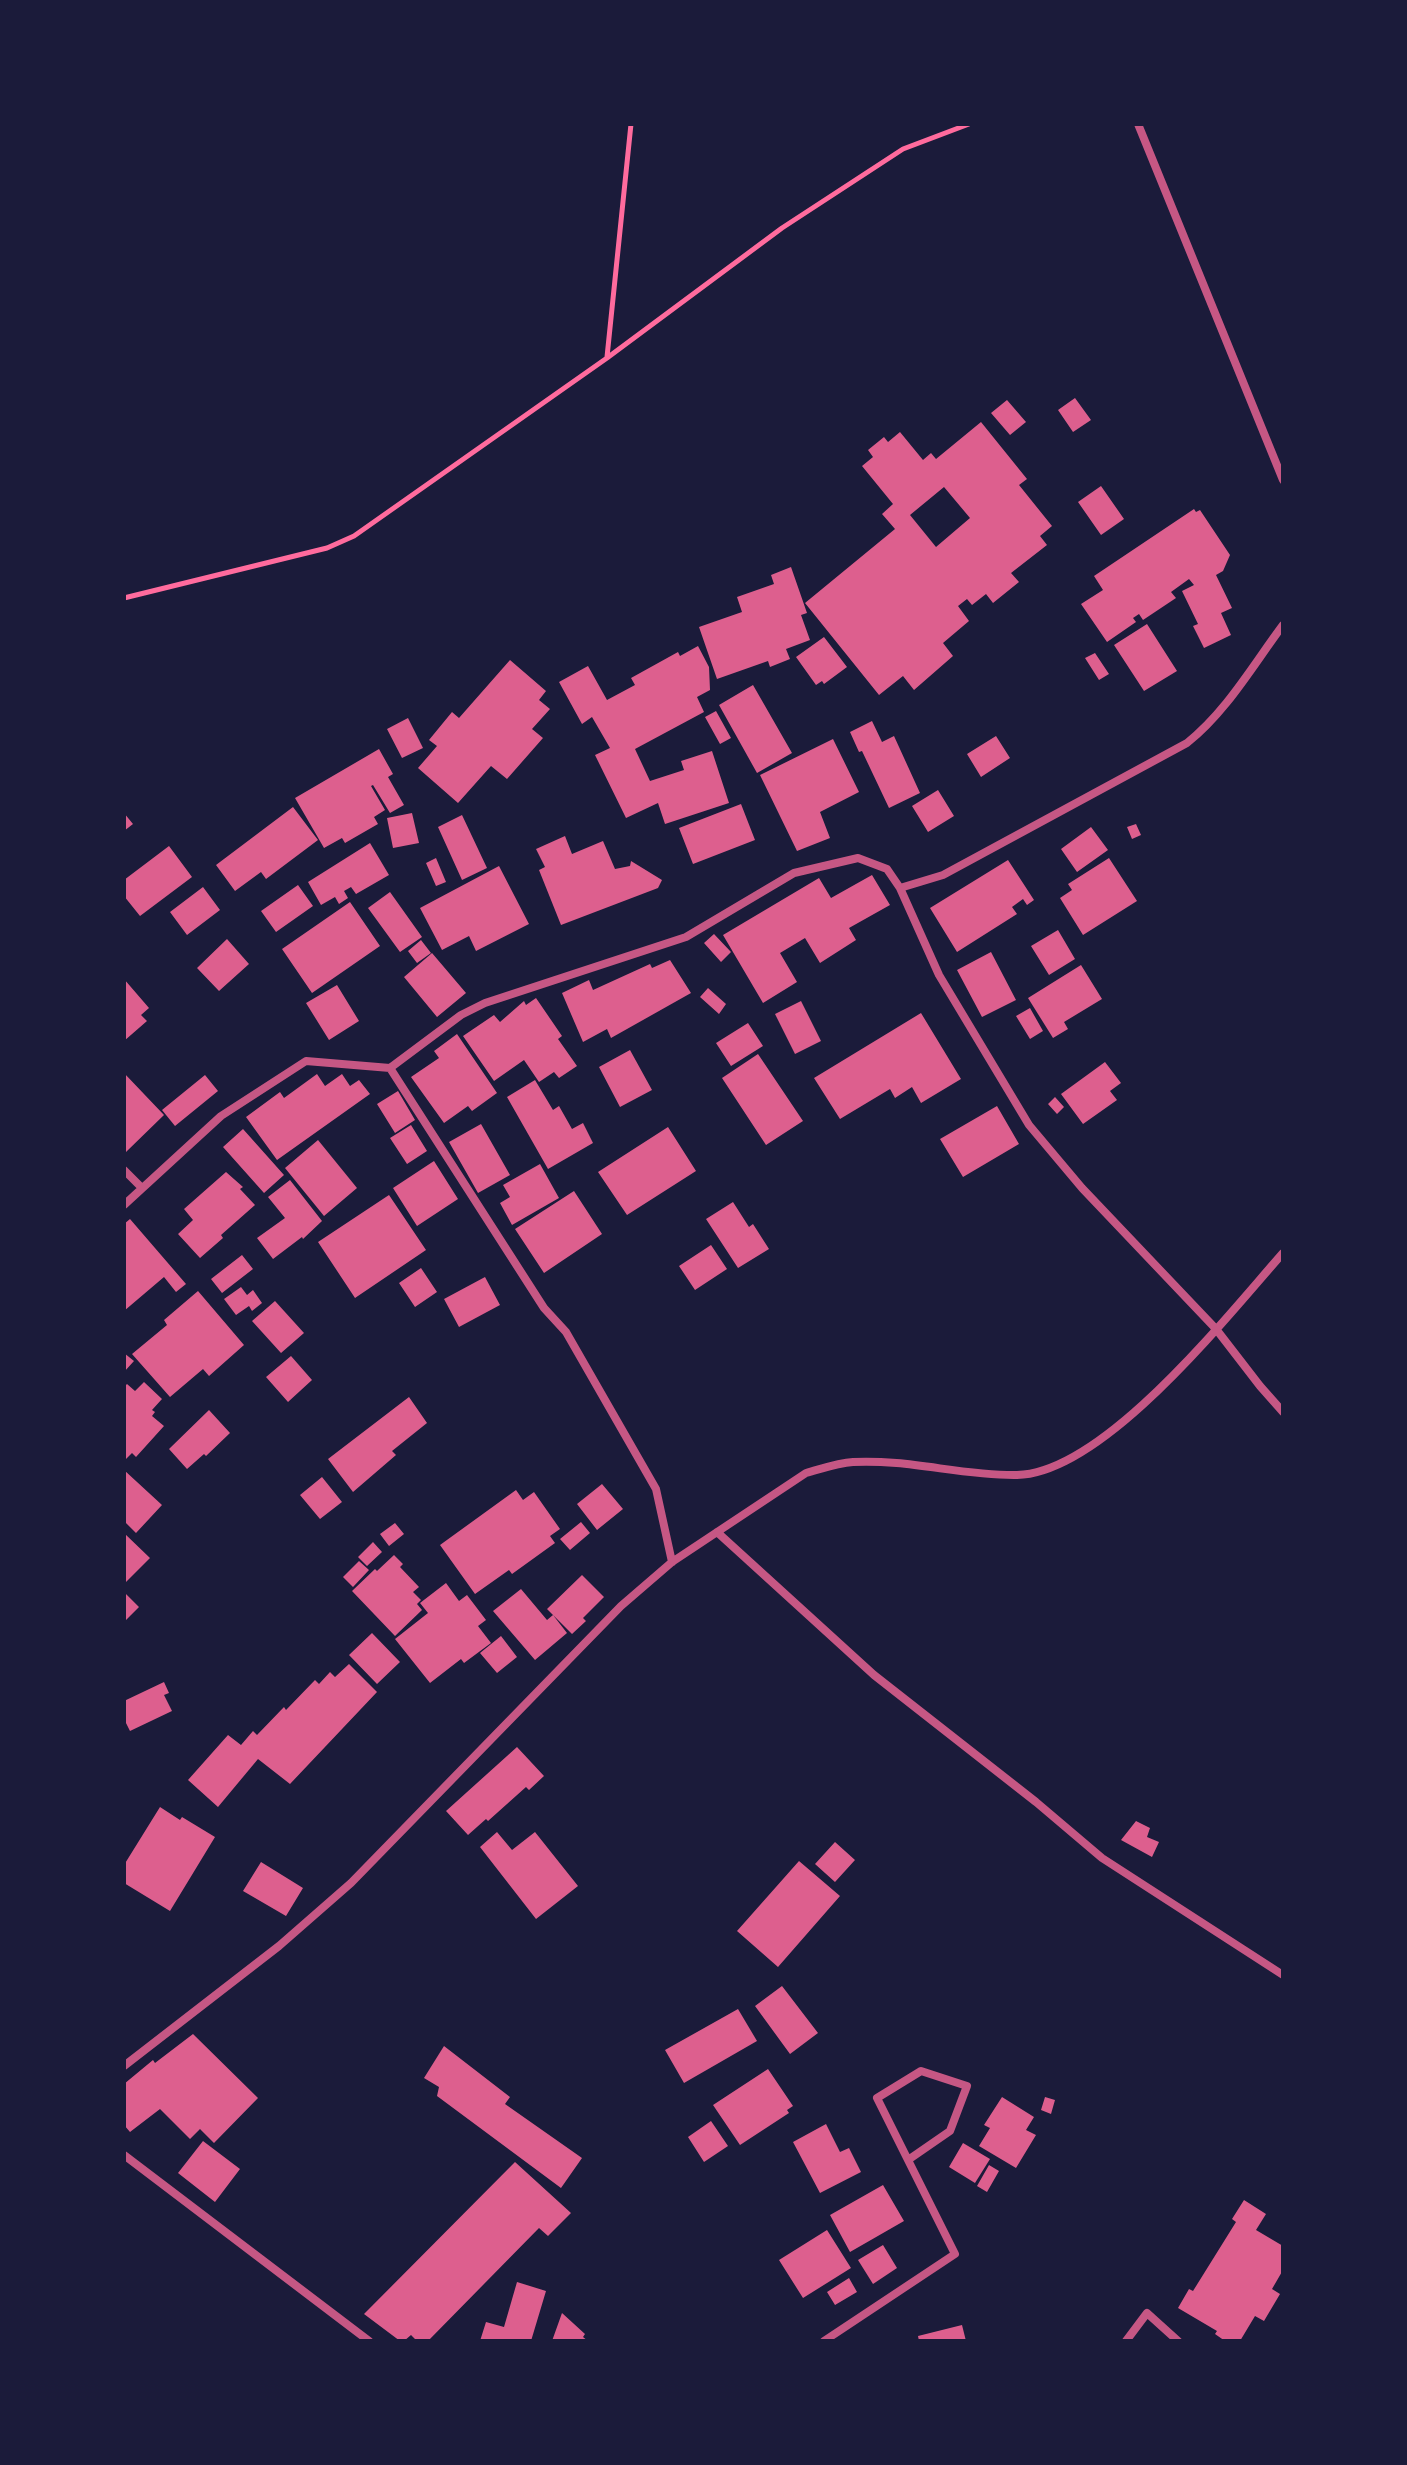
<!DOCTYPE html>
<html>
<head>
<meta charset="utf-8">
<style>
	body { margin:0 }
	#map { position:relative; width:1407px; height:2465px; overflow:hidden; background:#1b1b3a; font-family:Cabin,sans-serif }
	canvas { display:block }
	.frame { position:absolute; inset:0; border:126px solid #1b1b3a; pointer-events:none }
</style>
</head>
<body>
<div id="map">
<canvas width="1407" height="2465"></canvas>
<div class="frame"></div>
</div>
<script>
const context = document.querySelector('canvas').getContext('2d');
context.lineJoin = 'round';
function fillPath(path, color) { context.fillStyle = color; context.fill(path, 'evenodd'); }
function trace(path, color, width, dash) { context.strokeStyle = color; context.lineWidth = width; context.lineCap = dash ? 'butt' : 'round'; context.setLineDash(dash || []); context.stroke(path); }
fillPath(new Path2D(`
	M1075,398l16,22 -18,12 -15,-22z
	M1007,400l19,22 -16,13 -19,-22z
	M981,422l46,57 -8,6 33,41 -12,10 7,9 -36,28 8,9 -26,21 -7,-9 -14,11 -5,-6 -9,7 11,15 -26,22 10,13 -39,34 -11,-14 -24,19 -74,-92 90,-74 -13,-15 11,-10 -31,-38 11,-9 -5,-7 16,-13 4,5 12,-10 23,28 8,-7 5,6zM944,487l26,31 -34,29 -26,-32z
	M1101,486l23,33 -23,16 -23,-33z
	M1194,509l2,3 4,-2 30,45 -7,16 -7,4 16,33 -11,5 10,22 -27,13 -11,-22 5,-2 -16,-33 12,-6 -5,-6 -18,13 5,6 -33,22 -4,-6 -6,4 3,4 -29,20 -26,-38 22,-14 -9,-14z
	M791,567l16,46 -6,2 9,25 -24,9 4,10 -20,8 -2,-6 -51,18 -18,-52 43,-15 -5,-15 37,-13 -3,-9z
	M1147,624l30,47 -33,20 -30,-46z
	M824,637l23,30 -23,17 -2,-3 -6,4 -20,-28z
	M698,646l11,21 1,23 -13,7 7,15 -69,37 15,32 34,-11 -3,-9 31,-10 17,52 -64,21 -7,-21 -32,15 -31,-63 15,-7 -18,-31 -10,7 -23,-42 29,-16 19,34 28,-15 -4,-7 47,-26 2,4z
	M1095,653l14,21 -10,6 -14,-22z
	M510,660l36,31 -7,9 11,9 -18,20 11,9 -36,41 -16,-13 -33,37 -40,-35 19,-22 -8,-6 23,-28 7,6z
	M753,685l39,68 -35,20 -38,-68z
	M716,711l15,27 -11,6 -15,-27z
	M408,718l15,30 -21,10 -15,-29z
	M872,721l10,21 12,-6 26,57 -31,15 -27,-57 -3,1 -9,-20z
	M996,736l14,22 -29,19 -14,-23z
	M833,739l26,53 -39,20 10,26 -33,13 -37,-76z
	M379,749l14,25 -5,3 16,28 -14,8 -17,-28 -2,1 14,24 -11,7 4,7 -33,19 -3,-5 -18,10 -29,-50z
	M938,790l16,26 -26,16 -16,-26z
	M741,804l14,36 -62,24 -14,-36z
	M293,807l25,33 -52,39 -5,-7 -26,19 -19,-26z
	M124,813l9,11 -9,7z
	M412,813l7,30 -26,5 -6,-30z
	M462,815l25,53 -25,12 -24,-53z
	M1136,824l5,11 -9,4 -5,-12z
	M1091,827l17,23 -31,22 -16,-23z
	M565,836l7,18 31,-13 12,28 15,-3 1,-5 31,19 -4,8 -97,37 -22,-55 6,-3 -9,-18z
	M370,843l19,32 -33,19 -5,-7 -7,4 4,7 -9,6 -4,-7 -14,8 -13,-23z
	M169,846l23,31 -52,39 -16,-20v-16z
	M436,858l10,24 -10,4 -10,-23z
	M1109,858l28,43 -54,34 -23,-37 12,-8 -4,-6z
	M1008,860l26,40 -7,5 -4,-6 -11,8 5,7 -60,38 -27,-44z
	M499,866l30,58 -53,27 -7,-15 -27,14 -22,-42z
	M872,875l18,30 -41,23 7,12 -36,23 -15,-25 -25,15 17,29 -34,21 -40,-68 96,-57 12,20z
	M298,885l15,21 -37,26 -15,-21z
	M203,887l17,23 -33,25 -17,-23z
	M390,892l32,45 -22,15 -32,-44z
	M350,902l30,44 -68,47 -30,-44z
	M1058,930l17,29 -26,16 -18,-29z
	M714,934l17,18 -10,10 -17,-19z
	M227,939l22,25 -30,27 -22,-23z
	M421,940l10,13 -14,10 -9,-12z
	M991,952l25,48 -34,17 -25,-47z
	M432,953l34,40 -29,24 -33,-40z
	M670,960l21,33 -80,45 -4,-9 -24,13 -21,-49 27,-13 4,10 57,-26 2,4z
	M1081,965l21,34 -38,23 4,7 -15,9 -25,-40z
	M124,979l25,29 -8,7 6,6 -23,20z
	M337,985l22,36 -30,19 -23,-37z
	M708,988l18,16 -7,10 -19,-17z
	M536,998l26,38 -4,3 19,27 -18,12 -5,-6 -15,10 -15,-22 -30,21 -31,-45 31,-21 6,7 24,-21 2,4z
	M801,1001l20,40 -26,13 -20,-40z
	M1030,1008l13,23 -13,8 -14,-23z
	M921,1013l40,66 -40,24 -9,-16 -17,11 -5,-9 -50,30 -26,-41z
	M748,1023l15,23 -32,20 -15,-23z
	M457,1034l40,59 -25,18 -4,-5 -24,17 -33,-46 28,-19 -5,-7z
	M630,1050l22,40 -32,17 -21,-40z
	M758,1054l45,67 -37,24 -44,-67z
	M1105,1062l16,21 -11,8 7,9 -34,24 -22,-30z
	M124,1073l40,42 -38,37 -2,-2z
	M317,1074l8,12 17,-12 8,12 9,-6 11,14 -93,66 -31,-43 34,-25 4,6z
	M205,1075l13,16 -43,35 -13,-16z
	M535,1080l18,30 6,-4 13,23 11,-6 10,20 -45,26 -41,-72z
	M398,1091l17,29 -20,13 -18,-29z
	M1055,1097l9,10 -7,7 -9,-10z
	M997,1106l22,38 -56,33 -23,-38z
	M481,1124l29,51 -32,18 -29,-51z
	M411,1125l16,26 -20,13 -17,-26z
	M668,1127l28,44 -69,44 -29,-43z
	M243,1129l41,46 -20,18 -41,-46z
	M318,1140l39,48 -33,28 -39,-48z
	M434,1161l24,38 -41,27 -24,-38z
	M540,1164l19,34 -47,27 -12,-22 10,-6 -7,-12z
	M226,1172l17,15 -3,2 15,16 -34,30 2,3 -23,20 -22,-24 15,-14 -9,-11z
	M290,1180l32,41 -19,18 -1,-2 -29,22 -16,-21 28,-20 -17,-21z
	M574,1191l28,43 -58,39 -29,-44z
	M389,1195l37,55 -71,48 -37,-56z
	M733,1202l16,25 4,-3 16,25 -31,19 -32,-49z
	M130,1219l56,65 -10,8 -12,-15 -40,34v-87z
	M711,1245l16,24 -32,21 -16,-24z
	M242,1255l11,14 -31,24 -11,-14z
	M421,1268l16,24 -22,15 -16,-24z
	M485,1277l15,28 -41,22 -15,-28z
	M241,1287l6,8 6,-5 9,13 -10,8 -3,-5 -13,9 -12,-16z
	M198,1291l46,54 -35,31 -6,-7 -33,28 -38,-43 35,-29 -3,-5z
	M275,1301l29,32 -23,20 -29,-32z
	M124,1353l10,8 -10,11z
	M291,1356l21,24 -24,22 -22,-25z
	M144,1382l18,17 -10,11 3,2 -3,4 12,10 -28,31 -4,-4 -8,8v-74l3,-3 8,7z
	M409,1397l18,26 -35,28 4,4 -43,37 -25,-33z
	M209,1410l21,23 -24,23 -2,-2 -17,15 -18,-20z
	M124,1470l38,35 -26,28 -12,-12z
	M322,1477l20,25 -22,17 -20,-24z
	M602,1484l21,25 -26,21 -20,-26z
	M516,1490l7,10 11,-8 26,37 -10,7 5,7 -43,31 -3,-4 -34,24 -35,-49z
	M581,1522l9,11 -20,17 -10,-11z
	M395,1523l9,11 -15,12 -9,-12z
	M124,1533l26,25 -26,26z
	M373,1542l9,10 -15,14 -9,-9z
	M394,1555l9,9 -3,3 19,20 -6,5 8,8 -4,4 5,6 -27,26 -43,-45 23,-22 2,2z
	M359,1561l10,9 -16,17 -10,-10z
	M582,1575l22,22 -21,21 3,3 -14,13 -25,-25z
	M446,1583l13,18 8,-6 19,25 -8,6 13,17 -27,20 -3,-4 -31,24 -35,-44 33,-26 -8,-10z
	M521,1589l26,31 6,-5 14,18 -32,27 -42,-49z
	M124,1592l15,15 -15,15z
	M372,1633l28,29 -23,22 -28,-29z
	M501,1636l16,21 -20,16 -17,-20z
	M349,1664l28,28 -87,92 -32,-25 -40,48 -30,-27 40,-45 13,10 12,-14 4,4 27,-28 2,3 29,-30 4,4 11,-12 5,5z
	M164,1682l5,11 -5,2 8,16 -42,20 -6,-12v-18z
	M517,1747l27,29 -15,14 -3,-3 -38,34 -2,-2 -18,16 -22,-24z
	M160,1807l20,13 2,-3 33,20 -45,74 -46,-28v-18z
	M1136,1821l14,7 -3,9 12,5 -7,15 -31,-17z
	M497,1832l15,18 23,-18 43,54 -42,33 -56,-72z
	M835,1842l20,18 -20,22 -20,-18z
	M799,1861l41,35 -62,71 -41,-36z
	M261,1862l42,26 -17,28 -43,-25z
	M782,1986l36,47 -28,21 -35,-48z
	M738,2009l19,32 -73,42 -19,-33z
	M193,2034l65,64 -44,45 -14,-14 -10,10 -30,-30 -30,23 -6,-7v-41l29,-24 2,3z
	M444,2046l66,51 -5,7 77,54 -21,30 -124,-92 2,-9 -15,-9z
	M768,2069l25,37 -6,4 2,3 -49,32 -27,-40z
	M1002,2097l32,20 -8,13 10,5 -20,33 -37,-22 11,-18 -6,-3z
	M1045,2097l10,3 -4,14 -10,-4z
	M711,2121l17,25 -24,16 -16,-25z
	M826,2124l14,28 9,-4 12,24 -41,21 -27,-51z
	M203,2141l37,28 -25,33 -37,-29z
	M963,2143l27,16 -15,24 -26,-16z
	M515,2162l56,51 -23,23 -9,-8 -111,113h-11l-6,-6 -7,6h-4l-36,-27z
	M989,2165l10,6 -12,21 -10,-6z
	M883,2185l21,36 -54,31 -20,-37z
	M1244,2200l22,14 -10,16 27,16v24l-11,19 8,5 -16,27 -9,-5 -15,25h-15l-10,-7 2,-3 -39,-23 11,-19 4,2 43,-69 -4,-3z
	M827,2230l24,38 -48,30 -24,-38z
	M883,2245l14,23 -24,16 -15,-24z
	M849,2278l8,14 -22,13 -8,-13z
	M517,2282l29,9 -15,50h-51l6,-19 18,5z
	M562,2313l23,21 -2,3 5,4h-36z
	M962,2325l4,16h-47l-1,-5z`), '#dd5f8e');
trace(new Path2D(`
	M607,357l24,-233
	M124,598l203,-50 27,-12 253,-178 175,-130 121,-79 66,-25`), '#ff6b9d', 5);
trace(new Path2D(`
	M1138,124l145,356
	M900,888l43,-13 244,-132c40,-32 66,-78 96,-118
	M390,1068l154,240 22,24 90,157 16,73
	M124,1170l18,18
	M124,1205l97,-89 85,-55 84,7 71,-53 24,-12 201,-66 108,-64 64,-15 29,11 13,19 39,87 90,150 53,63 134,141 44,57 23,26
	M717,1532l157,143 162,127 66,56 181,117
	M124,2066l155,-120 72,-63 270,-277 51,-44 134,-89c15,-4 31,-10 47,-11 55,-3 110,14 164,13 87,-2 210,-159 266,-222
	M124,2155l245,186
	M824,2341l131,-87 -78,-156 44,-27 46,15 -17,45 -42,29
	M1126,2341l21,-28 31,28`), '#c65784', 8);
</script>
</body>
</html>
